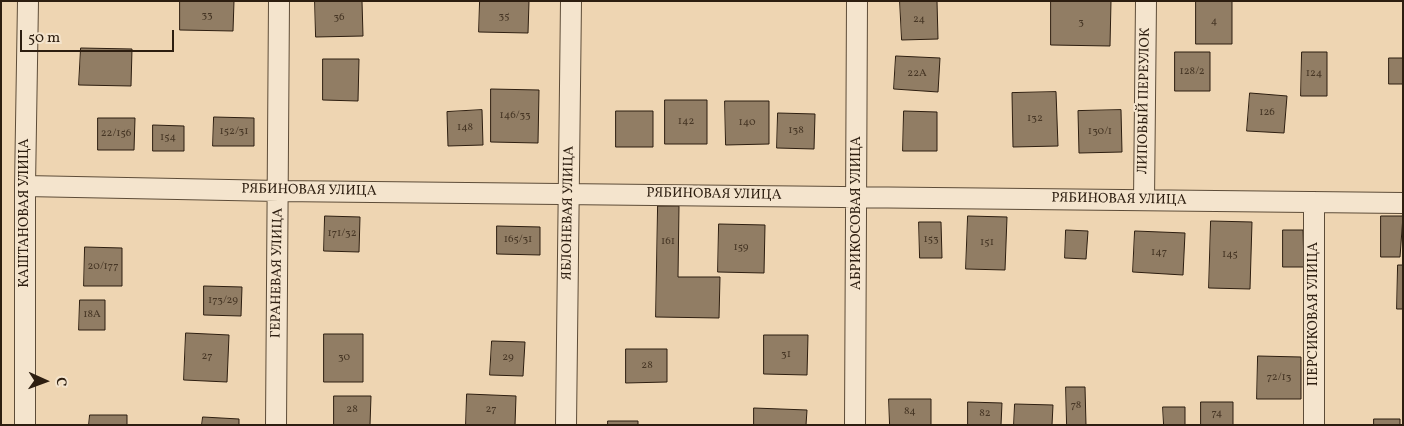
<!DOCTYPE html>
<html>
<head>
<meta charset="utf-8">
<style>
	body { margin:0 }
	#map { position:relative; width:1404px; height:426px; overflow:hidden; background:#eed5b2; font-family:Vollkorn,serif }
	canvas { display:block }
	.frame { position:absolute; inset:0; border:2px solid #2d1e10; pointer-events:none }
	.north { position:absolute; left:20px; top:356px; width:50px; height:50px; -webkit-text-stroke:4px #f4e4cd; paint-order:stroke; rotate:92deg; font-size:14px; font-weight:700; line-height:20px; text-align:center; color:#2d1e10 }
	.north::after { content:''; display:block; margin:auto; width:18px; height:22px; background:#2d1e10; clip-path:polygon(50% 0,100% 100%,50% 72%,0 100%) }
	.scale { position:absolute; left:20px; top:30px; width:154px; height:22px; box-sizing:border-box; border:2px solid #2d1e10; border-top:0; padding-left:6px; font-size:15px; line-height:18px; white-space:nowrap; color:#2d1e10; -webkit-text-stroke:4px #f4e4cd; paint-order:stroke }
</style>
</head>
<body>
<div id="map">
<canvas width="1404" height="426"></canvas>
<div class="frame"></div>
<div class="north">С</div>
<div class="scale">50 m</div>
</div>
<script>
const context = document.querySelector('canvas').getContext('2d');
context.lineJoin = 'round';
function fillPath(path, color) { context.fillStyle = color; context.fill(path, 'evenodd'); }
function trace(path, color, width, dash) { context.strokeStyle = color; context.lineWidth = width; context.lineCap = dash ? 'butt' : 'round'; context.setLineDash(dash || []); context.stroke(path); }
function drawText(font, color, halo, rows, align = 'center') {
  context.font = font + ' Vollkorn,serif'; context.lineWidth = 4; context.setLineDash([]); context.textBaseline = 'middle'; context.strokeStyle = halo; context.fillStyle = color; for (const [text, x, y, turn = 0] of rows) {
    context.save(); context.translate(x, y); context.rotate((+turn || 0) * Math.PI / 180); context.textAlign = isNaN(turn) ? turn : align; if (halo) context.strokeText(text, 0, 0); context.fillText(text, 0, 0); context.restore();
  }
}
const building = new Path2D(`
	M180,1h54l-1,30 -53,-1z
	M315,1h47l1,35 -47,1z
	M480,1h49l-1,32 -49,-1z
	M900,1h37l1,38 -36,1z
	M1051,1h60l-1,45 -59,-1z
	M1196,1h36v43h-36z
	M81,48l51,1 -1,37 -52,-1z
	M1175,52h35v39h-35z
	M1302,52h25v44h-26z
	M896,56l44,2 -2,34 -44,-3z
	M1389,58h14v26h-14z
	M323,59h36l-1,42 -35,-1z
	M491,89l48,1 -1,53 -47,-1z
	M1056,92l2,54 -45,1 -1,-54z
	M1250,93l37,3 -3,37 -37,-2z
	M665,100h42v44h-42z
	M725,101h44v43l-43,1z
	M482,110l1,35 -35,1 -1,-34z
	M1121,110l1,42 -43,1 -1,-42z
	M616,111h37v36h-37z
	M904,111l33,1v39h-34z
	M778,113l37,1 -1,35 -37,-1z
	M214,117l40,1v28h-41z
	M98,118h37l-1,32h-36z
	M153,125l31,1v25h-31z
	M658,206h21l-1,71h42l-1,41 -63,-1z
	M325,216l35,1 -1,35 -35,-1z
	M968,216l39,1 -2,53 -39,-1z
	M1381,216h22l-3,41h-19z
	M1211,221l41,1 -2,67 -41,-1z
	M919,222h22l1,36h-22z
	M719,224l46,1 -1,48 -46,-1z
	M497,226l43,1v28l-43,-1z
	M1066,230l22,1 -2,28 -21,-1z
	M1283,230h20l1,37h-21z
	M1135,231l50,2 -2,42 -50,-3z
	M85,247l37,1v38h-38z
	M1398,265h5v44h-6z
	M204,286l38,1 -1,29 -37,-1z
	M80,300h25v30h-26z
	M186,333l43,2 -2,47 -43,-2z
	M324,334h39v48h-39z
	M764,335h44l-1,40 -43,-1z
	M492,341l33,1 -2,34 -33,-1z
	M626,349h41v33l-41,1z
	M1258,356l43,1v42h-44z
	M1066,387h19l1,38h-19z
	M467,394l49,2 -1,29h-49z
	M334,396h37l-1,29h-36z
	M889,399h42v26h-41z
	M968,402l34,1 -1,22h-33z
	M1201,402h32v23h-32z
	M1015,404l38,1 -1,20h-38z
	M1163,407h22v18h-21z
	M754,408l53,2 -1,15h-52z
	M90,415h37v10h-38z
	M203,417l36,2v6h-37z
	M1374,419h26v6h-26z
	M608,421h30v4h-30z`);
fillPath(building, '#917d64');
trace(building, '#2d1e10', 1);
const minor = new Path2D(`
	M25,186l254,5 1124,12
	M1144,200l2,-199
	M1314,202v223
	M25,425v-239l3,-185
	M276,425l3,-424
	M566,425l5,-424
	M855,425l2,-424`);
trace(minor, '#5d4c38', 22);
trace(minor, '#f4e4cd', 20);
drawText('11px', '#463625', null, [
	["33",207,16],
	["35",504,17],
	["36",339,18],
	["24",919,20],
	["4",1214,22],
	["3",1081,23],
	["128/2",1192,72],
	["22А",917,74],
	["124",1314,74],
	["126",1267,113],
	["146/33",515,116],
	["132",1035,119],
	["142",686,122],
	["140",747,123],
	["148",465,128],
	["138",796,131],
	["152/31",234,132],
	["130/1",1100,132],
	["22/156",116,134],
	["154",168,138],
	["171/32",342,234],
	["165/31",518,240],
	["153",931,240],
	["161",668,242],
	["151",987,243],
	["159",741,248],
	["147",1159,253],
	["145",1230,255],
	["20/177",103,267],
	["173/29",223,301],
	["18А",92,315],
	["31",786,355],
	["27",207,357],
	["30",344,358],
	["29",508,358],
	["28",647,366],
	["72/13",1279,378],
	["78",1076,406],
	["28",352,410],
	["27",491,410],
	["84",910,412],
	["82",985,414],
	["74",1217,414]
]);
drawText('14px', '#2d1e10', '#f4e4cd', [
	["ЛИПОВЫЙ ПЕРЕУЛОК",1145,101,-89],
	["РЯБИНОВАЯ УЛИЦА",309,191,1],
	["РЯБИНОВАЯ УЛИЦА",714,195,1],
	["РЯБИНОВАЯ УЛИЦА",1119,200,1],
	["КАШТАНОВАЯ УЛИЦА",25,213,-90],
	["ЯБЛОНЕВАЯ УЛИЦА",569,213,-89],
	["АБРИКОСОВАЯ УЛИЦА",857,213,-90],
	["ГЕРАНЕВАЯ УЛИЦА",278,273,-89],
	["ПЕРСИКОВАЯ УЛИЦА",1314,314,-90]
]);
</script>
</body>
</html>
